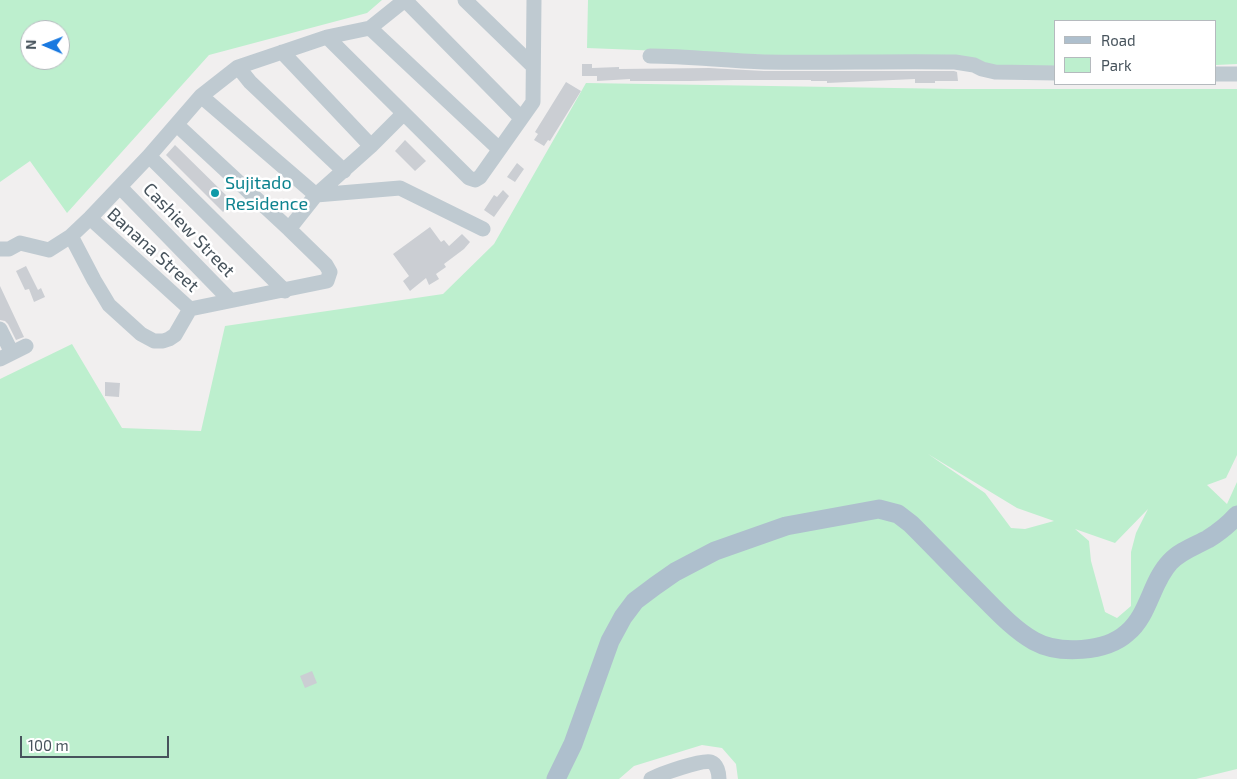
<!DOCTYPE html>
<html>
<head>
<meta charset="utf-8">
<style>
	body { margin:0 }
	#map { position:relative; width:1237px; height:779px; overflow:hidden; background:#f1efef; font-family:"Exo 2",sans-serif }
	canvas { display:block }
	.legend { position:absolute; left:1054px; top:20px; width:162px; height:65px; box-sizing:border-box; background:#fff; border:1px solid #b5babe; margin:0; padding:6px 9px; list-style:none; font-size:15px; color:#47535c }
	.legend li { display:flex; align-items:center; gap:10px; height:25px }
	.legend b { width:25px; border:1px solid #b5babe }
	.north { position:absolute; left:20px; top:20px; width:50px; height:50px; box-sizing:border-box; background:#fff; border:1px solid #b5babe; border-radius:50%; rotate:271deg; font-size:14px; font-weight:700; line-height:20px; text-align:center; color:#47535c }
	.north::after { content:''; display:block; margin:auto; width:18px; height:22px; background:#1979e0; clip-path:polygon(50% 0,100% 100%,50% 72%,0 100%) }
	.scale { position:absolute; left:20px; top:736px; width:149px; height:22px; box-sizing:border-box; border:2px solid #47535c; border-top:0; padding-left:6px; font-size:15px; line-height:18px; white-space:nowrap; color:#47535c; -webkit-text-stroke:4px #fff; paint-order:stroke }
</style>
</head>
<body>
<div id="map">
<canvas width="1237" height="779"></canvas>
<ul class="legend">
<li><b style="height:6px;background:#aebfcd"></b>Road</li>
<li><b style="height:14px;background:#bdefce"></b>Park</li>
</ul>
<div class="north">N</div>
<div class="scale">100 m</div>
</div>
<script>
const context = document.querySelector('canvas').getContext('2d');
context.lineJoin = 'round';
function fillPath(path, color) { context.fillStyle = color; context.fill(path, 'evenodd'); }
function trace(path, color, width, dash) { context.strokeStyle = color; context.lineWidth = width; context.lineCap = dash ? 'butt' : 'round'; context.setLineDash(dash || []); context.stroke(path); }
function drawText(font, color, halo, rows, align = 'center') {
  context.font = font + ' "Exo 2",sans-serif'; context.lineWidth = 5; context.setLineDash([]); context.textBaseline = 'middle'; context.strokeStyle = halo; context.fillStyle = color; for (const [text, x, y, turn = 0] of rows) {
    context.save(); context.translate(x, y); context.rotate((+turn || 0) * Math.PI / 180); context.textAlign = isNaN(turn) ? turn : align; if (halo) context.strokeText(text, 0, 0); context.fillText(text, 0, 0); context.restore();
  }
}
fillPath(new Path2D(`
	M0,0h382l-15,13 -158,42 -142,158 -37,-52 -30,21zM30,30h30v30h-30z
	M588,0h649v64l-21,1v-44h-160v51l-91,-9 -378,-15z
	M586,83l370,6h281v366l-11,23 -19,7 20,19 10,-22v287l-41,10h-458l-2,-15 -14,-16 -20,-3 -68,21 -15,13h-619v-400l72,-35 50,84 79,3 24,-105 218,-32 51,-50zM928,454l89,54 37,13 -29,8 -14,-1 -26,-35zM1148,509l-12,24 -5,19v54l-14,12 -12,-6 -14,-51 -2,-20 -14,-12 40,14z`), '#bdefce');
fillPath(new Path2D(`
	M582,64h10v4l27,-1v2l90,-1 55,3h190l3,1 1,9h-23v2h-20v-4l-88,4v-2h-16v-1h-77l-44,1h-60v-2l-33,2v-5h-15z
	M566,82l15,9 -31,50 -2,-1 -4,6 -10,-6 4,-6 -3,-2z
	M405,140l21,21 -11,10 -20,-20z
	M175,145l58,57 -10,10 -57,-57z
	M517,163l7,6 -9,13 -8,-5z
	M503,190l6,6 -15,21 -10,-7 10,-15 3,2z
	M430,227l11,15 3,-2 5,6 13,-12 8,8 -6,7 -20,15 2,3 -10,7 3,5 -10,6 -3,-7 -16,13 -7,-10 6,-5 -16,-22z
	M26,266l12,24 3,-2 4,9 -11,5 -5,-13 -4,1 -9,-19z
	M0,286l24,51 -8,3 -8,-16 -3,-3 -5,-1z
	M105,382l15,1 -1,14 -14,-1z
	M312,671l5,12 -12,5 -5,-12z`), '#cbced3');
trace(new Path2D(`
	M405,0l116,118
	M465,0l68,66
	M370,28l129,121
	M327,37l142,141 6,2 5,-3 53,-75 1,-102
	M282,52l89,94
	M650,56c38,0 76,5 114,6 64,1 128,-1 191,0l19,3 8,4 13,3 61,1
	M238,67l12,15 94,89
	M1216,74h21
	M201,96l115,99 84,-7 83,41
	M149,156l136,135
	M120,187l110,113
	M90,218l100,91
	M289,229l27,-34 55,-49 32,-32
	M71,236l23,44 15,25 32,29 13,7h9l6,-2 6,-4 15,-26 137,-28 3,-9 -4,-7 -37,-36 -112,-104
	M0,249h9l11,-6 29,7 22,-14 19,-18 59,-62 52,-60 37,-29 89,-30 43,-9 35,-28
	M0,329l12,24
	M0,359l26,-13
	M651,779c10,-5 51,-20 60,-17 6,2 8,11 8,17`), '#bfcad1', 15);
trace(new Path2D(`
	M556,779l17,-35 37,-103 13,-24 12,-16 20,-15 20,-14 40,-21 71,-25 93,-17 19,5 13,10c22,22 44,45 66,67 18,18 36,38 57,50 25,14 72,11 93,-8 22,-18 24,-51 43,-71 10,-11 25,-16 38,-23 11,-7 21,-15 29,-24`), '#aebfcd', 19);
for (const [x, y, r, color] of [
	[215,193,5,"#0f9aa8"]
]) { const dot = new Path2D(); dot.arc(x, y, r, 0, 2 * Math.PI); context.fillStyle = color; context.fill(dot); trace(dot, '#fff', 2); }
drawText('18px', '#0d838f', '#fff', [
	["Sujitado",225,183],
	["Residence",225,204]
], 'left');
drawText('18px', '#47535c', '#fff', [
	["Cashiew Street",189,230,46],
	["Banana Street",153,250,42]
]);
</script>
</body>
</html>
